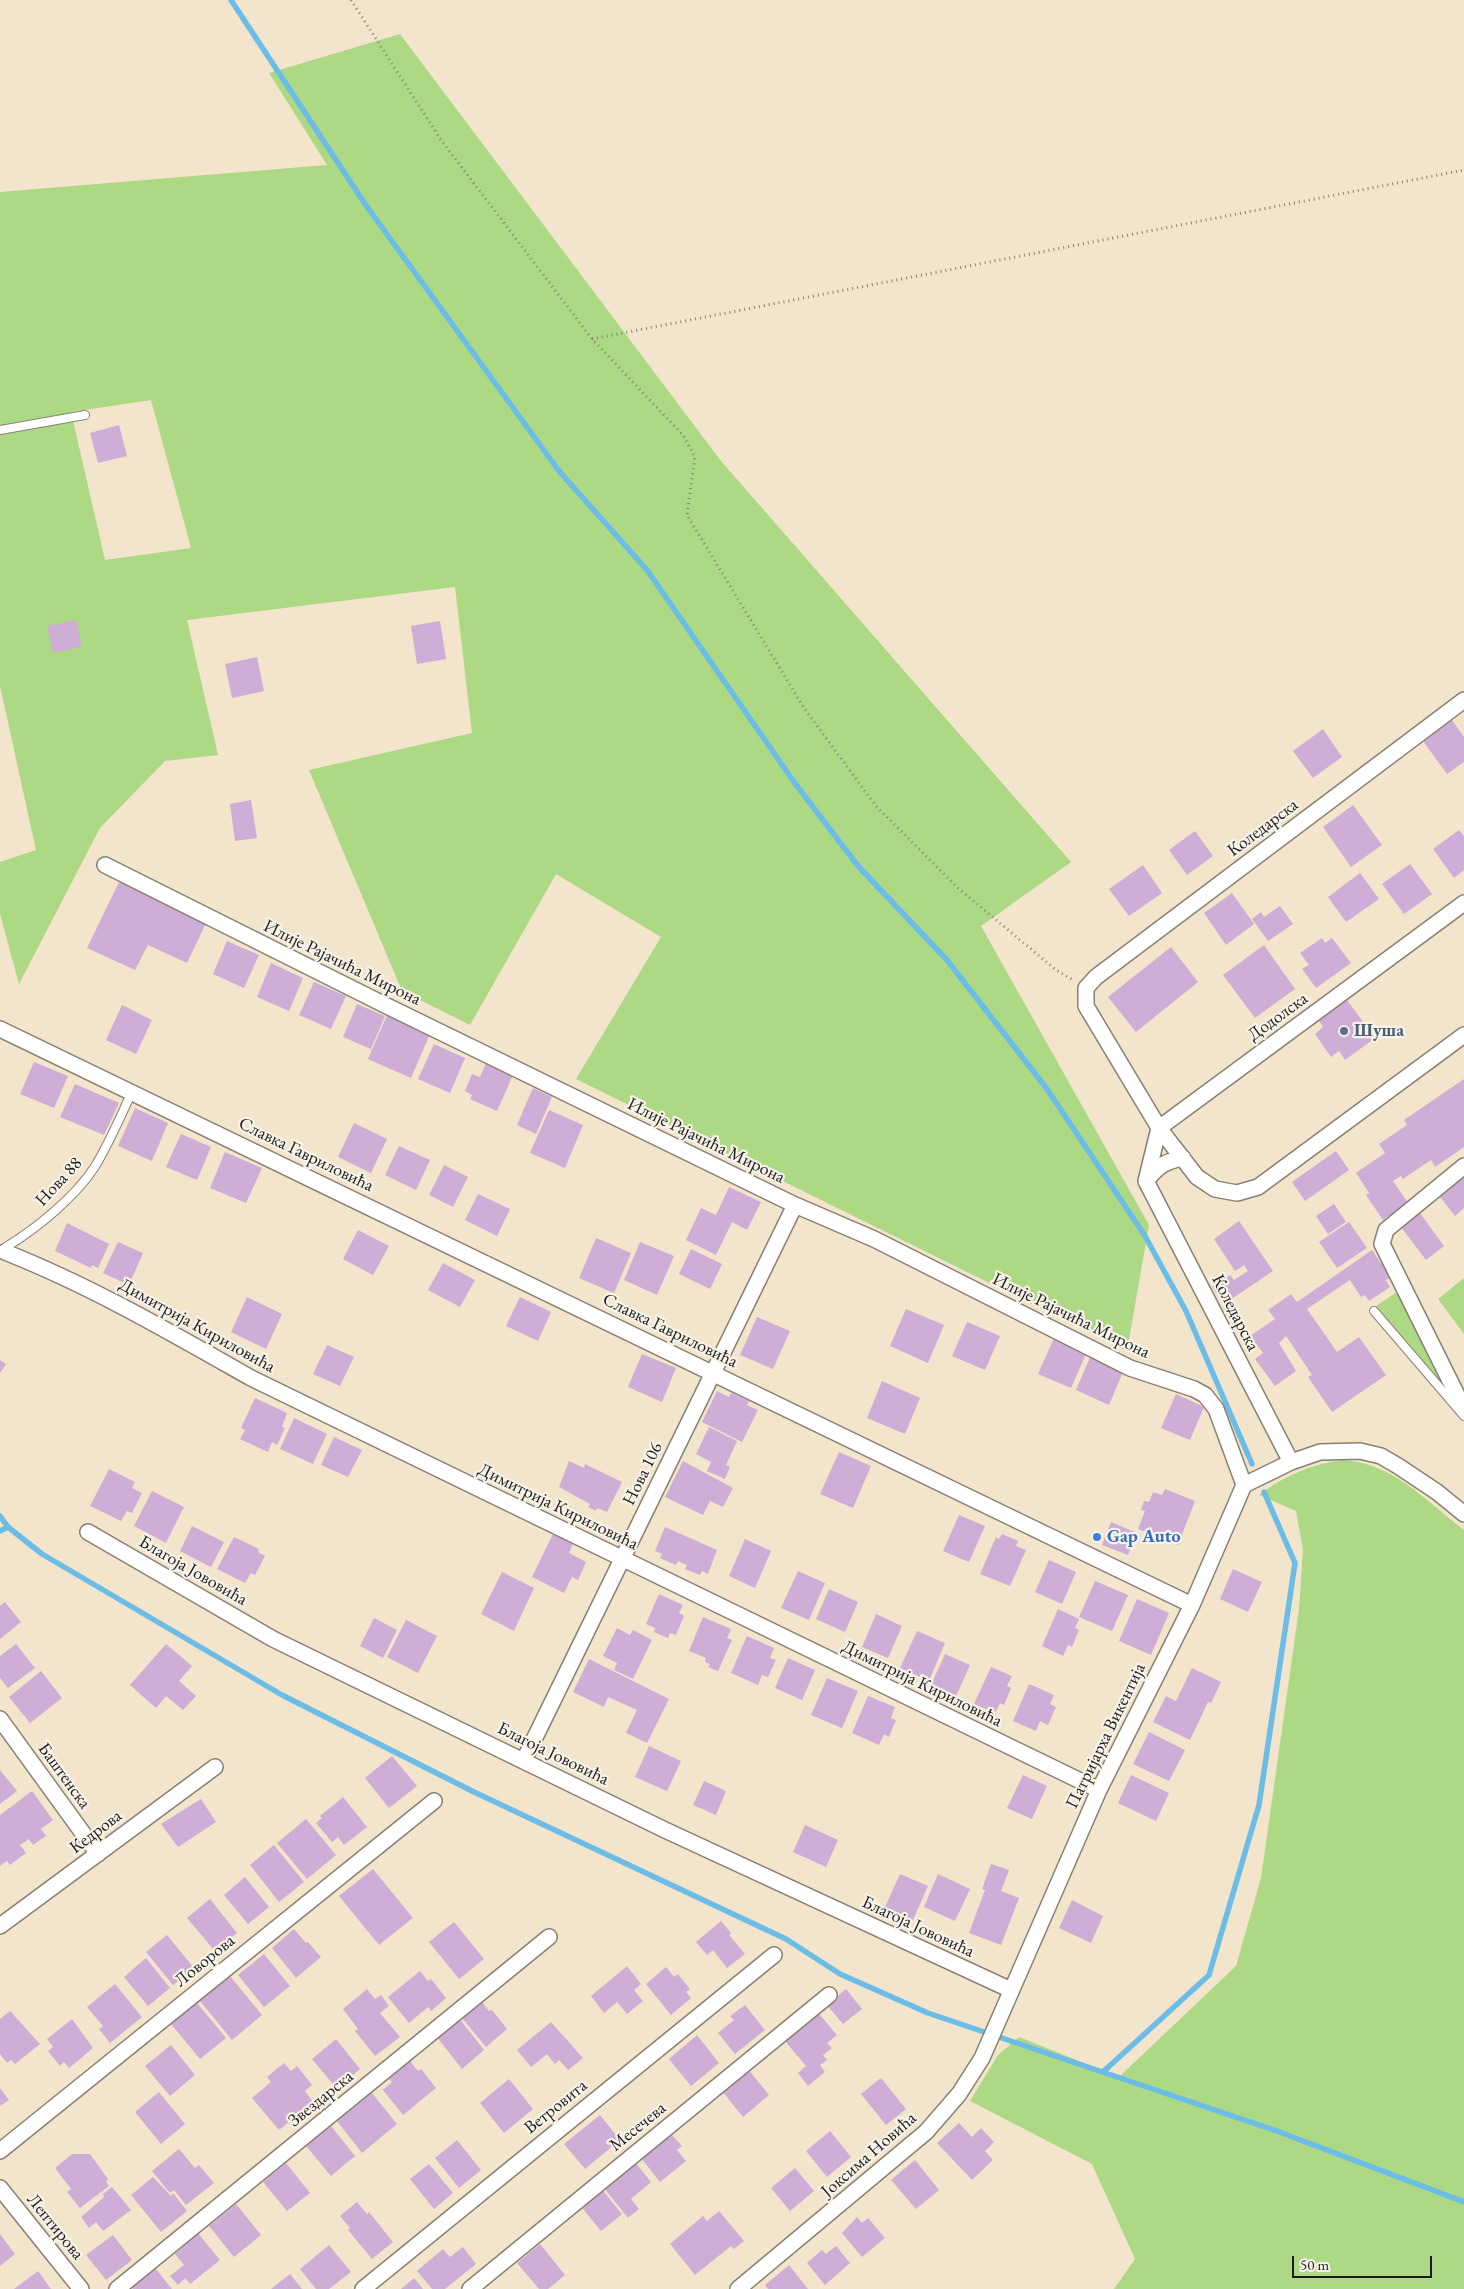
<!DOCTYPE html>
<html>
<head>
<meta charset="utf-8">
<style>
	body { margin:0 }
	#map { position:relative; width:1464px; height:2289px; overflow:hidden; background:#f3e4cc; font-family:"EB Garamond",serif }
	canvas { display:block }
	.scale { position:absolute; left:1292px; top:2256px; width:140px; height:22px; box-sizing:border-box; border:2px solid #1c1c1c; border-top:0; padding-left:6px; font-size:15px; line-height:18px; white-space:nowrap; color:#1c1c1c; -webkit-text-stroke:4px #f7f3e8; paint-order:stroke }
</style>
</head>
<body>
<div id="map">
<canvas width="1464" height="2289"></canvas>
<div class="scale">50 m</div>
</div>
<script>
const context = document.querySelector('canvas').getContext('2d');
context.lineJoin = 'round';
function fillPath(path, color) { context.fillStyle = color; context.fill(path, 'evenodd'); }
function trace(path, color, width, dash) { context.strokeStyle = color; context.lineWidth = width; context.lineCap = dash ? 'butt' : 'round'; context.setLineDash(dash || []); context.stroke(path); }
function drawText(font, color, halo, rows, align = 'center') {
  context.font = font + ' "EB Garamond",serif'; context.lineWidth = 4.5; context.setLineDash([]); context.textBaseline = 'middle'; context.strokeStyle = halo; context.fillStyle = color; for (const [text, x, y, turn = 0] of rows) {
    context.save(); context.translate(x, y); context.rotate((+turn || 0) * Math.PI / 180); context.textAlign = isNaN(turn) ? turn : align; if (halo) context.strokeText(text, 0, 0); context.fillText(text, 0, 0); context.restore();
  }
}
fillPath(new Path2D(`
	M400,34l321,427 350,401 -90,64 168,299 -22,126 -551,-272 85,-142 -105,-63 -86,151 -68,-34 -93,-221 163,-37 -17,-146 -268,33 31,135 -53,6 -65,67 -81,156 -19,-70v-52l36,-12 -36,-164v-494l327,-27 -58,-92zM151,400l40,148 -86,12 -34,-148z
	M1464,1278v56l-26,-35z
	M1397,1292l54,102 -75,-88z
	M1343,1460c50,3 83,41 121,70v759h-350l21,-30 -43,-95 -122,-63 28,-46 21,-18 100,40 117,-111 25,-88 38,-269 4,-59 -7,-39 -37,-16c25,-19 52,-31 84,-35z`), '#add884');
trace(new Path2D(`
	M231,0l134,204 194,267 88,99 147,212 64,84 89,94 100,129 98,147 41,75 66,153
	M0,1516l8,11 34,27 240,141 192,97 312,147 54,35 88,39 349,118 187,71
	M0,1531l8,-4
	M1104,2071l105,-96 50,-170 36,-242 -31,-71`), '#6bbce6', 5.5);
fillPath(new Path2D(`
	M119,425l8,31 -29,7 -8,-30z
	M76,620l6,27 -29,6 -6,-27z
	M440,621l6,38 -29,5 -6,-38z
	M257,657l7,34 -32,7 -7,-34z
	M1452,720l12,17v25l-17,12 -24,-33z
	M1323,729l19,28 -29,21 -20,-27z
	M251,800l6,38 -22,3 -5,-37z
	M1353,805l29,40 -31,22 -28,-40z
	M1459,830l5,6v34l-10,8 -21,-29z
	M1195,831l18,25 -26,19 -18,-25z
	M1410,864l22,30 -28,20 -22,-30z
	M1143,865l19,28 -33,23 -20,-27z
	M1360,873l19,26 -33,23 -18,-25z
	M120,880l87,41 -20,42 -39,-18 -13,25 -48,-22z
	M1232,893l22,31 -28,21 -22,-32z
	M1280,906l13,18 -25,17 -16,-22 9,-7 3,5z
	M1322,938l3,5 7,-5 19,25 -35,25 -14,-19 7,-4 -9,-12z
	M227,941l32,14 -15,33 -31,-14z
	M1264,945l31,44 -40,29 -32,-43z
	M1171,947l27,35 -62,50 -28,-35z
	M271,963l32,15 -14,33 -32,-14z
	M314,982l32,14 -15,33 -32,-14z
	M1347,1000l28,38 -30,22 -6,-9 -8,6 -16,-23 8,-7 -4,-6z
	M357,1004l28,12 -14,33 -28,-12z
	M122,1005l30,15 -16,34 -30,-14z
	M387,1015l43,19 -19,44 -43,-19z
	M434,1044l31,14 -15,35 -32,-14z
	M34,1062l34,14 -14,32 -34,-14z
	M486,1063l27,12 -16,36 -27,-12 2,-4 -7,-4 7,-17 8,3z
	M1464,1079v68l-29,20 -4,-7 -28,19 -2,-3 -8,5 15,22 -25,17 -17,-25 3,-2 -13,-20 29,-20 -6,-9 28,-19 -3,-5z
	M75,1084l44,19 -15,32 -44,-18z
	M533,1088l19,9 -16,37 -19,-9z
	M135,1108l33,15 -16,38 -34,-15z
	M549,1110l34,15 -18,43 -35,-15z
	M354,1123l33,16 -16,34 -33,-16z
	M181,1134l30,13 -14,33 -31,-13z
	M399,1146l31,14 -14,30 -31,-15z
	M1336,1151l13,19 -44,31 -13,-19z
	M225,1152l37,16 -16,35 -36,-15z
	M444,1165l24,12 -15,30 -24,-12z
	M1459,1175l3,4 2,-2v31l-9,8 -18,-23z
	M729,1187l32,15 -14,28 -15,-8 -16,33 -30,-15 15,-32 15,7z
	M478,1194l32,15 -13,27 -32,-16z
	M1334,1204l12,18 -18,12 -12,-18z
	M1420,1213l24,33 -18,14 -25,-33z
	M1239,1221l34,50 -49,33 -12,-17 18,-12 4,5 14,-9 -4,-6 -9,6 -21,-32z
	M1349,1222l18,26 -30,20 -18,-26z
	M67,1223l42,21 -11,24 -6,-3 -1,3 -36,-17z
	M358,1230l31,16 -16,29 -30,-16z
	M596,1238l35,15 -17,40 -35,-15z
	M118,1242l25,11 -14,32 -26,-12z
	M640,1242l34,14 -17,39 -33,-15z
	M691,1249l31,15 -12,25 -31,-15z
	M1372,1250l19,27 -5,3 4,7 -21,14 -4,-6 -4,2 -11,-17 -43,29 30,43 22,-15 27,38 -54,37 -24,-35 4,-2 -26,-39 -7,7 17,28 -21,15 -20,-27 8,-6 -13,-17 25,-17 -7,-9 23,-16 6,8z
	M443,1263l32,17 -15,27 -32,-17z
	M247,1297l35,17 -16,35 -35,-17z
	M520,1297l31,15 -13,29 -32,-15z
	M906,1309l38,16 -16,38 -38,-17z
	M757,1317l33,14 -17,38 -33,-14z
	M967,1322l33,14 -15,34 -33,-14z
	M1054,1338l33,14 -16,36 -33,-14z
	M327,1345l27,12 -14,29 -27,-12z
	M642,1354l34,14 -14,34 -34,-15z
	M1090,1357l33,15 -14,33 -33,-15z
	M0,1360l6,4 -6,9z
	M882,1381l38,17 -15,36 -38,-16z
	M717,1391l12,6 2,-4 18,8 -2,4 11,5 -16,32 -40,-20z
	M1176,1394l28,13 -14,33 -29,-12z
	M255,1398l32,15 -5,14 3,1 -8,17 -5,-3 -4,10 -28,-13 5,-9 -4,-2z
	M294,1418l33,16 -14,30 -33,-15z
	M709,1427l28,14 -11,24 4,2 -5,12 -18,-8 4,-9 -15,-8z
	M334,1437l28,13 -14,27 -27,-12z
	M839,1452l32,14 -18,42 -33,-14z
	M569,1461l15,7 1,-4 37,18 -15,30 -10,-4 -1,3 -8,-4 2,-3 -31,-17z
	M683,1461l50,27 -10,19 -13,-6 -7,14 -38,-18z
	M109,1469l26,13 -3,6 10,5 -10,20 -5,-2 -6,10 -31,-15z
	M1165,1489l30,12 -17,44 -40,-16 7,-18 -4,-1 3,-9 5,1 4,-10 9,3z
	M152,1491l32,16 -18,36 -32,-17z
	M959,1515l26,11 -16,36 -26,-11z
	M1111,1522l26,11 -9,22 -26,-10z
	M192,1526l32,16 -13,25 -31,-16z
	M665,1527l52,23 -9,24 -6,-3 -2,4 -15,-6 2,-4 -9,-4 -2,4 -16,-7 2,-4 -7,-3z
	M553,1534l20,10 -4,9 17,9 -8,18 -6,-3 -8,16 -32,-16z
	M1002,1534l16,7 -2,5 10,4 -16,36 -30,-12 16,-37 3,2z
	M234,1537l25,12 -1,3 7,4 -10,19 -4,-2 -6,10 -28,-14z
	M745,1539l26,12 -16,37 -26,-12z
	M1049,1560l27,12 -14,32 -27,-12z
	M1233,1569l29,13 -14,30 -28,-13z
	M798,1571l27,12 -16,37 -28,-12z
	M502,1572l32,16 -20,43 -33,-17z
	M1095,1581l33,14 -16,36 -33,-14z
	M829,1589l29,13 -13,30 -29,-13z
	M659,1594l24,11 -4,8 5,3 -8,19 -6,-2 -2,5 -14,-6 1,-4 -9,-4z
	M1137,1599l32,14 -18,42 -32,-14z
	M5,1602l16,20 -21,17v-33z
	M1058,1609l21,10 -4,9 4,2 -7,17 -4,-2 -5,11 -21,-10z
	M876,1614l26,12 -14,32 -26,-11z
	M703,1617l28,12 -4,9 5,2 -14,31 -10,-4 2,-3 -5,-2 1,-4 -17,-7z
	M374,1618l23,12 -14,28 -23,-12z
	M406,1620l31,16 -19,37 -31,-16z
	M617,1628l13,7 3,-5 19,10 -19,39 -19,-9 3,-7 -14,-7z
	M917,1631l28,12 -16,38 -29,-13z
	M747,1636l27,12 -4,10 6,2 -8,17 -6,-2 -4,10 -27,-12z
	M16,1644l19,24 -27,20 -8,-10v-22z
	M166,1644l26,22 -13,15 17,15 -13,14 -17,-14 -10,12 -26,-23z
	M945,1654l25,11 -14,31 -25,-11z
	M788,1658l27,12 -13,30 -27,-12z
	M589,1659l80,40 -22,44 -21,-10 11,-23 -29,-13 -4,10 -31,-15z
	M991,1667l21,9 -5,10 4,2 -7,17 -4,-2 -5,10 -21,-9z
	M1192,1668l29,14 -10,21 -3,-1 -18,38 -37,-18 13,-26 10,5z
	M41,1671l21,27 -32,25 -21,-26z
	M827,1678l31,13 -16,37 -31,-13z
	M1029,1684l25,11 -4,9 6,3 -8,18 -8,-4 -4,10 -23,-10z
	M868,1696l27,11 -4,11 5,2 -7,17 -5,-3 -5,11 -27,-12z
	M1149,1732l36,18 -16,31 -36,-17z
	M649,1746l32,15 -14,30 -32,-14z
	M392,1756l25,30 -28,22 -24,-30z
	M0,1770l17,21 -17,13z
	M1023,1775l24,11 -15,33 -25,-11z
	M1131,1775l38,18 -13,28 -38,-18z
	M704,1781l22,10 -10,24 -23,-10z
	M32,1791l21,29 -12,9 5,7 -6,4 -7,5 -4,-6 -9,6 6,8 -16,12 -3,-4 -7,5v-51z
	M343,1797l24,30 -23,18 -6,-8 -6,5 -16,-19 6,-5 -2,-2z
	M201,1799l15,23 -38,25 -17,-23z
	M306,1819l30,36 -29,24 -30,-36z
	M805,1825l33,15 -12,27 -33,-15z
	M274,1845l30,37 -25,20 -29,-37z
	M991,1864l18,6 -8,21 18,7 -18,47 -32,-12 16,-43 -3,-1z
	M373,1869l40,49 -34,27 -40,-49z
	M900,1874l28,12 -15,34 -28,-13z
	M938,1874l32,15 -15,32 -31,-14z
	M245,1877l24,30 -21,17 -24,-29z
	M210,1899l27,34 -22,18 -28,-33z
	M1072,1900l31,16 -12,27 -32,-15z
	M721,1921l10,12 -2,2 16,19 -18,14 -14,-18 -6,5 -11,-13z
	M454,1922l30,37 -25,20 -30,-37z
	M294,1929l12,14 2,-1 13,15 -25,21 -24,-30z
	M167,1935l27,33 -21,17 -27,-33z
	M264,1954l26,32 -26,21 -26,-32z
	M146,1958l24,30 -22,18 -24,-29z
	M627,1966l14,18 -7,6 9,11 -16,13 -10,-12 -13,11 -13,-17z
	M666,1967l8,10 4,-3 12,15 -4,3 5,6 -20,17 -25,-31z
	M420,1971l8,10 3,-2 15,19 -15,13 -3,-4 -19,16 -21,-26z
	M230,1976l32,39 -30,25 -32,-39z
	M115,1984l27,33 -32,26 -11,-14 4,-3 -16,-19z
	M367,1989l8,10 6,-4 8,11 -9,7 20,24 -25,19 -20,-25 3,-2 -15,-20z
	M846,1989l16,20 -19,15 -16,-19z
	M482,2002l7,9 3,-1 15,19 -21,18 -24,-29z
	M197,2003l29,35 -26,21 -29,-35z
	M745,2005l20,25 -30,24 -17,-21 16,-13 -4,-4z
	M10,2011l30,33 -25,20 -4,-4 -4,3 -7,-9v-35z
	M819,2014l18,21 -10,8 5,5 -9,7 4,5 -7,5 5,7 -17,14 -10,-13 8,-7 -21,-25 6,-4 -2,-3 18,-15 2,2z
	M459,2018l25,32 -22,19 -26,-33z
	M72,2019l21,29 -24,20 -5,-6 -4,4 -12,-15 5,-4 -6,-8z
	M551,2022l32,36 -15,12 -9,-10 -4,4 -8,-10 -16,13 -14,-17z
	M697,2035l22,28 -28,23 -22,-27z
	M336,2039l24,30 -23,20 -25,-30z
	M171,2045l24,30 -25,21 -25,-30z
	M410,2061l8,10 3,-2 15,19 -33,27 -20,-25 9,-8 -3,-3 5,-5 -1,-2 10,-9 2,2z
	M284,2063l7,8 6,-5 15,19 -7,6 8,11 -34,28 -27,-32 19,-16 -4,-5z
	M748,2069l21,26 -26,22 -21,-26z
	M881,2078l25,31 -20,16 -25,-31z
	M509,2079l24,30 -29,24 -24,-30z
	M0,2088l9,12 -9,6z
	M159,2092l26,32 -24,20 -26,-32z
	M372,2093l25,31 -35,29 -25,-32z
	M600,2115l20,25 -35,29 -21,-25z
	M959,2123l13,14 9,-9 13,14 -9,9 8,9 -21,20 -35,-37z
	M331,2126l24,30 -24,20 -25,-30z
	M830,2131l21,26 -24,20 -21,-26z
	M672,2135l10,11 -5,4 9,11 -26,21 -18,-23 3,-2 -2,-2 23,-19 2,2z
	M457,2140l24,30 -22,18 -24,-30z
	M179,2149l16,19 4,-3 15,18 -28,22 -12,-15 -4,3 -18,-22z
	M72,2154h18l18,25 -2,3 3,4 -29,22 -13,-16 4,-3 -16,-21z
	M915,2160l24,30 -23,19 -25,-29z
	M635,2162l16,20 -20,17 8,10 -11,9 -24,-30z
	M286,2163l24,30 -23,18 -24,-29z
	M429,2164l24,29 -19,16 -24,-30z
	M795,2168l19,23 -24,20 -19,-23z
	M153,2177l18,19 2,-3 14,18 -26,21 -30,-37z
	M112,2187l19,23 -28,21 -7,-9 -7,6 -8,-11 23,-20 -1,-3z
	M600,2187l22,27 -21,17 -22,-27z
	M357,2202l10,12 2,-2 24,30 -21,17 -24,-29 2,-2 -10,-12z
	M236,2204l25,31 -27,22 -25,-31z
	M719,2211l25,30 -10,8 -3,-3 -36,29 -25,-31 33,-28 4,5z
	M857,2217l5,6 6,-5 17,20 -23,19 -20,-24z
	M197,2232l23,28 -30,24 -5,-6 -7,7 -8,-9 14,-11 -9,-11 9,-8 -2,-2z
	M0,2234l15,20 -15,12z
	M113,2235l19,25 -26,20 -20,-25z
	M540,2244l25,31 -17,14h-9l-22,-26z
	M329,2245l22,27 -22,17h-13l-16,-20z
	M836,2246l14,17 -25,22 -18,-22 15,-13 4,4z
	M463,2247l13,17 -31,25h-13l-15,-18 26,-22 7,8z
	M789,2265l19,24h-40l-3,-4z
	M155,2268l17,21h-39l-2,-3z
	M38,2271l13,18h-37z
	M290,2274l12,15h-31z
	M414,2278l9,11h-22z`), '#ceaed6');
const lane = new Path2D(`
	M0,430l85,-15
	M5,1252l1,-5c30,-18 69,-50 88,-79 15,-24 26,-51 38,-76
	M1374,1311l90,105`);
const street = new Path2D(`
	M1464,700l-368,277 -10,11v18l73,122 38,49 18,12 22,4 21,-6 206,-152
	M105,865l284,142 406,198 79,34 256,129 64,21 11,6 11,14 28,76
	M0,1029l1192,576
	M1464,1166l-78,64 -4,14 82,165
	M1147,1180c11,-14 19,-19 36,-22
	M1146,1181l13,-53 305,-225
	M1146,1181l145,281
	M5,1252c86,34 165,80 246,126l848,412
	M88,1532l185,107 392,191 346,160
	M0,1719l98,135
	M524,1760l271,-555
	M0,1926l215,-159
	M0,2151l434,-350
	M0,2188l81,101
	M117,2289l432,-352
	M363,2289l411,-334
	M470,2289l359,-294
	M738,2289l188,-157 33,-38 23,-36 117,-268 93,-185 52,-120 47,-23 29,-10 40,-1 21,5 17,10 39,26 27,22`);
trace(lane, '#888074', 10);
trace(street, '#888074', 18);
trace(new Path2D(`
	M351,0l90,140 151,199 91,96 12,22 -8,58 117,193 72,98 82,82 98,82 17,10
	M592,339l872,-169`), '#888074', 3, [1, 4]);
trace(lane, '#fff', 8);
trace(street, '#fff', 15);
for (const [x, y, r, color] of [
	[1344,1031,5,"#5c6f8a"],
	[1097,1537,5,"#3f7fe0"]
]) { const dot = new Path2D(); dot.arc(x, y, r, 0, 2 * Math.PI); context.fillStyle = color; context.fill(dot); trace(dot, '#f7f3e8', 2); }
drawText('18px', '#1c1c1c', '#f7f3e8', [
	["Коледарска",1263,828,-37],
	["Илије Рајачића Мирона",342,963,26],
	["Додолска",1278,1017,-36],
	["Илије Рајачића Мирона",706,1141,26],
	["Славка Гавриловића",306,1155,26],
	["Нова 88",59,1182,-47],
	["Коледарска",1235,1313,63],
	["Илије Рајачића Мирона",1071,1316,26],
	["Димитрија Кириловића",197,1326,29],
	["Славка Гавриловића",670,1331,26],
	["Нова 106",643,1474,-64],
	["Димитрија Кириловића",558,1507,26],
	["Благоја Јововића",193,1571,30],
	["Димитрија Кириловића",922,1684,26],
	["Патријарха Викентија",1106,1736,-64],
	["Благоја Јововића",553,1754,26],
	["Баштенска",64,1776,54],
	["Кедрова",96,1832,-37],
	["Благоја Јововића",918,1927,25],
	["Ловорова",205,1961,-39],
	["Звездарска",321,2099,-39],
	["Ветровита",556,2107,-39],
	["Месечева",638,2127,-39],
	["Јоксима Новића",869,2155,-41],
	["Лептирова",55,2227,51]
]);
drawText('bold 18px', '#4e5e75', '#f7f3e8', [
	["Шуша",1354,1031]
], 'left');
drawText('bold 18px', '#366cbe', '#f7f3e8', [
	["Gap Auto",1107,1537]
], 'left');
</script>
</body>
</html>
